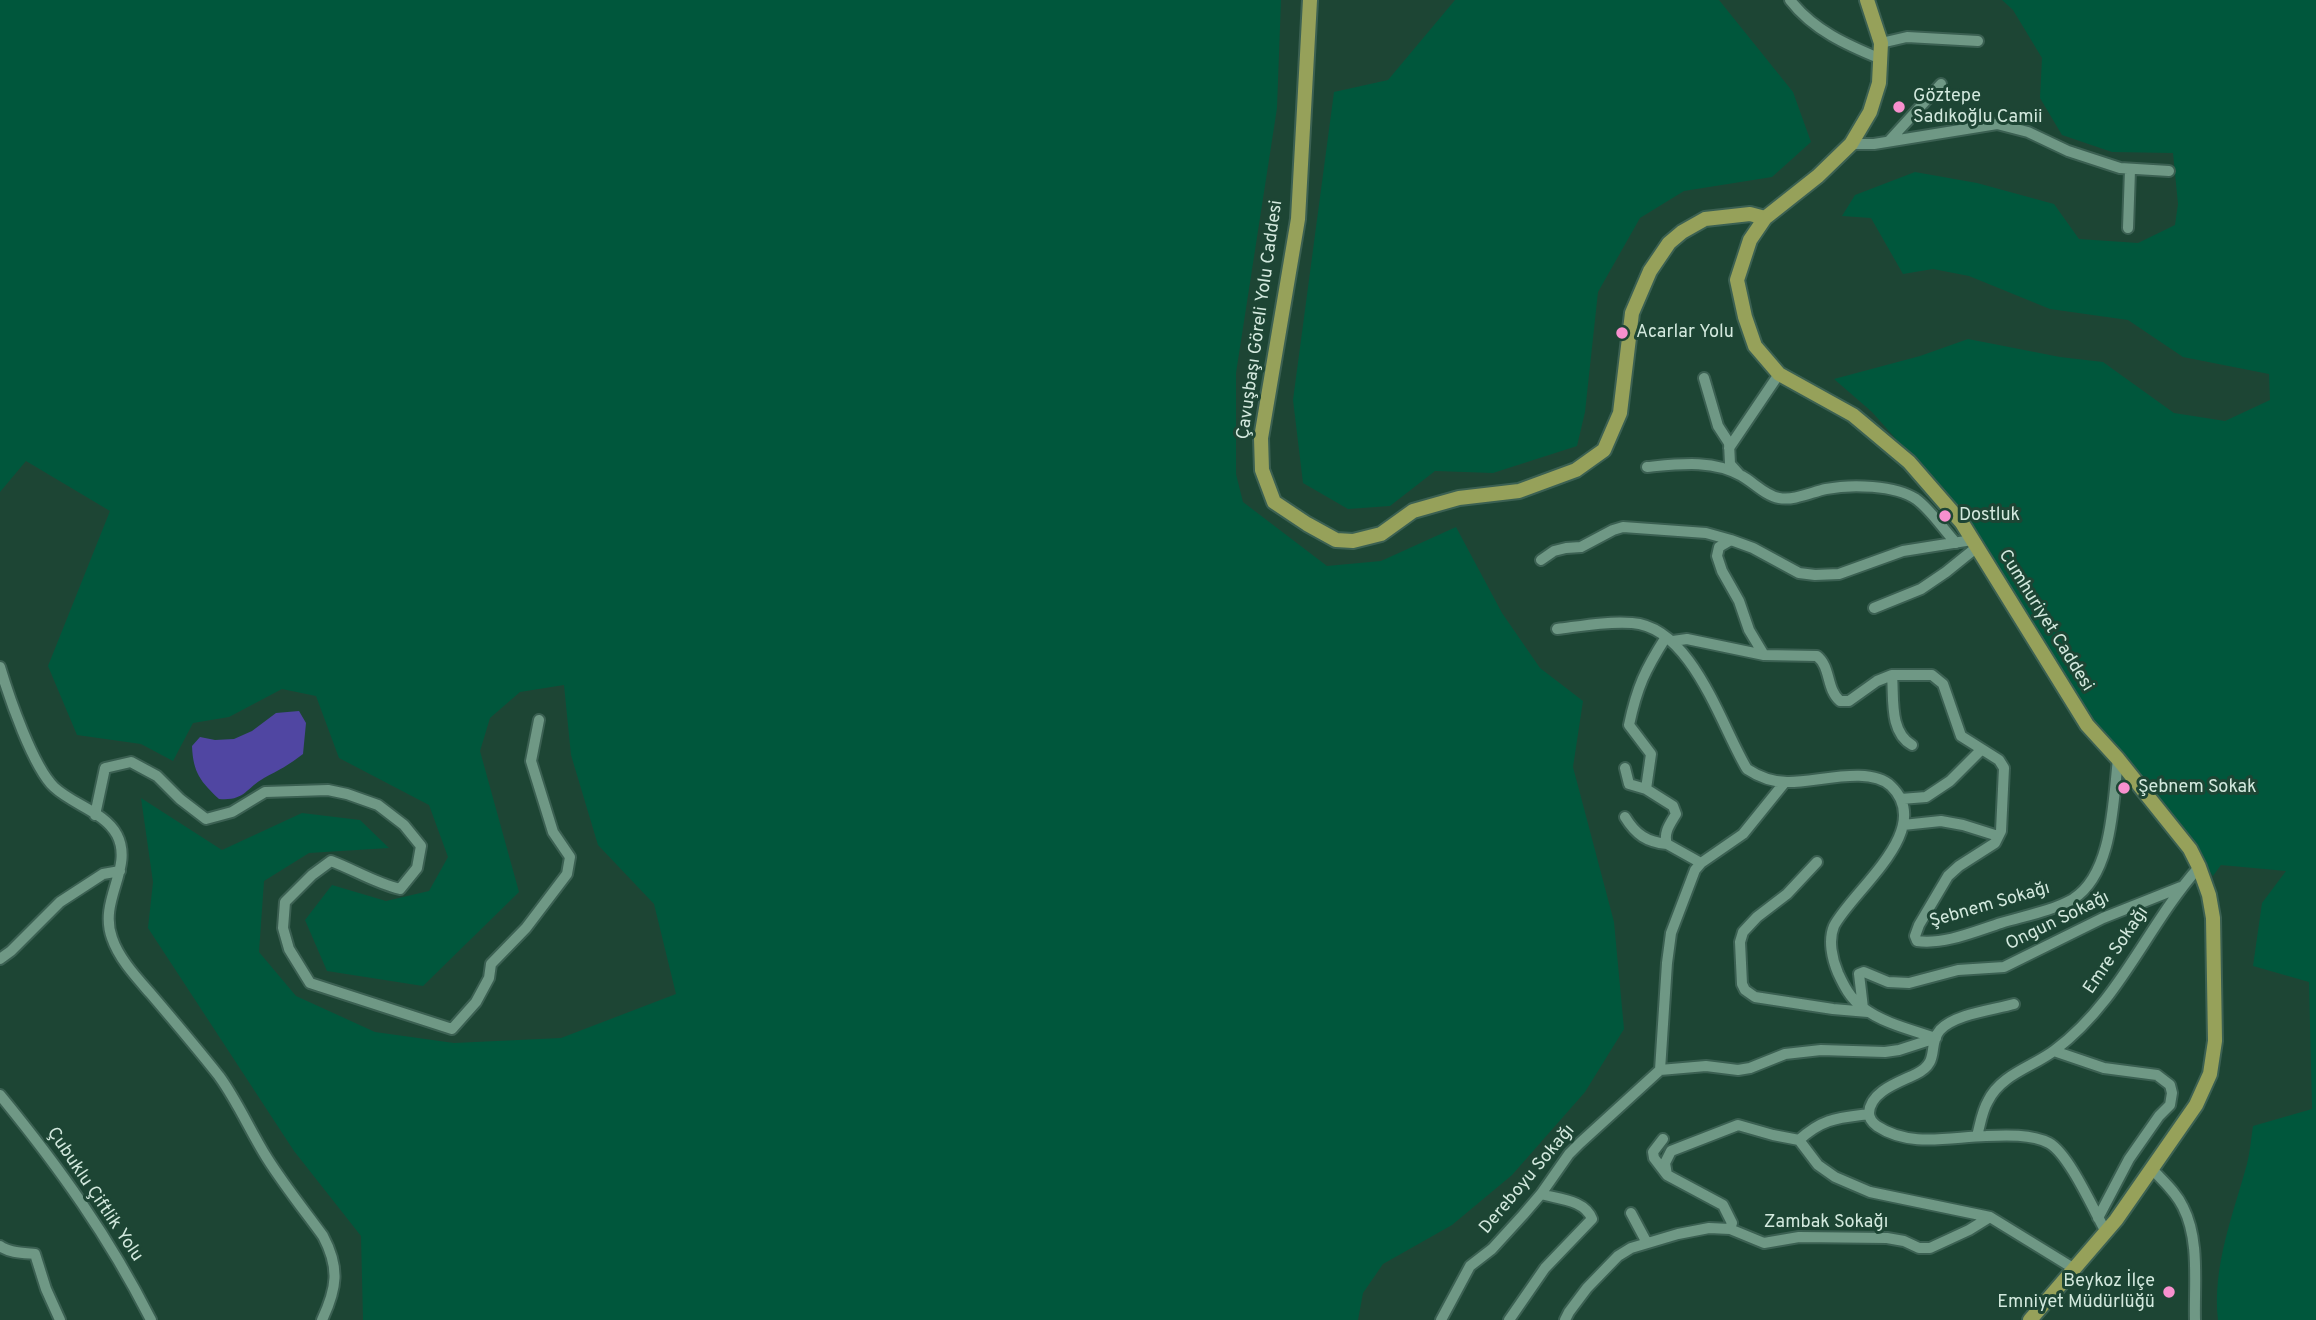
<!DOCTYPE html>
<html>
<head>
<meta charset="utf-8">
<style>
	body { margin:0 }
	canvas { display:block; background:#1d4534 }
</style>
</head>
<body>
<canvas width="2316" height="1320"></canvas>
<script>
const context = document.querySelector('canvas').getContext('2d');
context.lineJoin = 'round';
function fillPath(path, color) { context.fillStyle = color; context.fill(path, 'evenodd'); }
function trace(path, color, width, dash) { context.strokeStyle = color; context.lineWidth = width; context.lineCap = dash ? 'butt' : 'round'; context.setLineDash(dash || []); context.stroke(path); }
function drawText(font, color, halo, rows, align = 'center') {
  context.font = font + ' Overpass,sans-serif'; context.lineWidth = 6; context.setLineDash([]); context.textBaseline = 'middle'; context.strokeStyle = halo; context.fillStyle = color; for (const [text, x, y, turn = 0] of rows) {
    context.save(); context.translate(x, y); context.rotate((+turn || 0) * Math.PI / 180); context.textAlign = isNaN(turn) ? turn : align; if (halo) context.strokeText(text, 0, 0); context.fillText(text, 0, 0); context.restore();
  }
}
fillPath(new Path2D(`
	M0,0h1281l-4,108 -41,265v101l7,28 84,64 54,-5 75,-34 46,86 38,55 43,33 -10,66 41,155 10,107 -39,63 -73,83 -60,50 -69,39 -20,29 -5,27h-995l-2,-84 -67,-85 -146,-223 5,-46 -12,-84 81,52 80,-37 58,7 29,28 -80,5 -45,28 -5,71 37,44 79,36 79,11 107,-5 115,-44 -22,-90 -56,-59 -27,-90 -7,-70 -44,7 -30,26 -10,33 39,141 -96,94 -96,-15 -22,-51 27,-35 54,16 43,-10 19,-34 -19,-52 -90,-47 -23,-62 -34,-7 -53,28 -36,6 -20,38 -32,-17 -64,-9 -29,-69 62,-155 -84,-50 -26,31z
	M1455,0h264l74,92 18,50 -39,35 -88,14 -44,27 -42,74 -13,120 -8,34 -84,27 -58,-2 -45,35 -42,3 -45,-26 -10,-83 41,-308 54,-12z
	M2002,0h314v1320h-98c-6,-53 15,-105 29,-156 3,-12 4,-25 6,-38l59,-17 -3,-127 -56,-16 9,-63 24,-32 -65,-6 -8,11 -70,-93 -55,-64 -153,-236 -63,-71 -38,-33 86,-23 48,-17 92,18 43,5 71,51 51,8 45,-21 -1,-26 -86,-17 -55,-37 -78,-11 -81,-33 -36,-7 -30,5 -32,-56 -29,-2 13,-21 60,-23 62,11 77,21 25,35 59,4 37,-18 3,-21 -5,-51 -61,-1 -50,-17 -22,-37 2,-40 -29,-48z`), '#00573c');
fillPath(new Path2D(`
	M299,711l7,12 -3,31c-14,11 -24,16 -39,24 -19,11 -19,23 -45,21 -18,-17 -26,-26 -27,-53l8,-9 15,3 19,-1 18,-8 24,-18z`), '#5046a2');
const minor = new Path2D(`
	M1790,0c23,30 57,45 91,59
	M1881,43l26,-6 71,4
	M1889,141l52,-57
	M1851,144h23l123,-20 31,8 40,19 52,17 49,3
	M2128,228l2,-58
	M1704,378l14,48 11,17 1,21 9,10
	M1729,448l50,-74
	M1647,467c31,-3 66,-8 95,9 11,6 24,20 37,22 15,3 33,-6 47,-9 25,-5 69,-4 90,10 15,11 27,30 40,44
	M1541,560l13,-9 12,-3 15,-1 32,-17 10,-3 83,6 25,7
	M1874,608l47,-19 25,-17 31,-25
	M1557,629c24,-3 50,-8 75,-6 60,4 89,103 115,146 12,8 26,13 40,13 28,1 82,-17 104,4 45,43 -38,104 -57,140 -6,14 -2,33 4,47 6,13 12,25 24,34 20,16 50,23 74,31
	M1673,641l14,-2 77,16 53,1c14,11 9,33 23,45h9l28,-20 15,-6h40l11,9 18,52 38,24 5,8 -3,63 -6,12 -36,23 -11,10 -29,49 -4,11 2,5c27,4 59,-10 84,-18 23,-7 51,-12 72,-24 40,-25 40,-98 45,-140
	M1764,655l-15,-25 -10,-29 -17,-30 -5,-15 2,-9 12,-7 22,8 46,25 16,2 24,-1 64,-23 69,-11
	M0,667c9,30 33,100 54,120 19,18 51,25 63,48 17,33 -19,65 -5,103 7,21 25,40 39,56 23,27 46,54 68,82 19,26 31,55 48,82 17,27 37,52 56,78 17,32 14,52 -1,84
	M1892,675c2,23 -3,57 20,70
	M1625,768l4,16 17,5 27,17 3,8c-6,10 -13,19 -9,30l34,19
	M1646,789l5,-35 -22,-29c8,-38 16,-55 37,-88
	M1901,799l25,-2 24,-16 31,-31
	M95,815l10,-47 26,-6 26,14 23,23 26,20 26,-7 33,-20 63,-2 19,4 31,11 26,20 17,21 -4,22 -17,21c-25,-6 -45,-19 -69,-28l-19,14 -27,27 -2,26 6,21 21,34 142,46 24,-27 13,-24 2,-14 35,-36 41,-54 3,-17 -17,-25 -22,-71 8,-41
	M1625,817c11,18 22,25 42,27
	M1903,825l38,-4 22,4 35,11
	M1817,862l-30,32 -30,23 -14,15 -3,10 2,42 3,6 10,7 78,12 35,3
	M0,959l11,-8 49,-49 43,-28 17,-3
	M2014,1004c-21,6 -59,10 -74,26 -13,15 1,32 -24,44 -16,8 -46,17 -47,39 0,6 4,10 8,13 33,22 73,11 109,10 19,-1 46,-2 63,7 20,11 45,68 57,89
	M1863,1008l-4,-34 5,-2 24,10 21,1 49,-13 46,-3 99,-49 78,-31
	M2054,1051l50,17 53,7 13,10 2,8 -2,12 -11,11 -30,43 -31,59
	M1660,1070l46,-4 32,4 12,-2 35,-14 36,-4 64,2 14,-2 37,-12
	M0,1095c59,72 109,142 151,225
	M1977,1136c3,-11 5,-25 11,-35 13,-27 45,-34 67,-51 66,-50 91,-123 144,-183
	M1663,1139l-10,13 1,6 13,17
	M1799,1140l19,25 17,12 35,15 120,25 83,51
	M2152,1169c11,12 24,23 31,38 17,33 11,77 12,113
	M1631,1213l16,30
	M1730,1229l2,-6 -9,-18 -56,-30 -2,-12 6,-12 67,-26 35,10 26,5c24,-22 39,-22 70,-26
	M0,1246c9,7 24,7 35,8l11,35 14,31
	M1441,1320l29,-54 22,-17 31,-34 18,-21 28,-40 11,-11 80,-73 7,-107 4,-30 24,-63 6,-7 42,-29 42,-52
	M1509,1320l36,-52 47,-49c-7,-19 -33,-20 -51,-25
	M1565,1320l4,-8 18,-24 31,-32 13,-8 47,-14 31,-6 21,1 34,14 35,-6 88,1 17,3 15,7h11l39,-18 21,-13`);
const major = new Path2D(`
	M1310,0l-12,219 -37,219 1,32 12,32 33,22 29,16 17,1 28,-7 32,-23 46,-13 60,-7 57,-21 28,-20 16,-37 12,-100 18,-42 19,-28 13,-11 23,-13 45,-5 15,4
	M1867,0l14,43 -2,40 -9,29 -19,32 -33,32 -53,42 -15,22 -13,40 8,37 10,29 24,28 74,41 56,47 53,61 125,202 31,34 72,90 9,18 10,28 4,23 2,123 -5,33 -14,31 -80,115 -86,100`);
trace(minor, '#3b6052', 14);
trace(major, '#3b6052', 18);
trace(minor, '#6f9885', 10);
trace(major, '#96a15a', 14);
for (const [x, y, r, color] of [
	[1899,107,7,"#f790ce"],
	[1622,333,7,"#f790ce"],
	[1945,516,7,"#f790ce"],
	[2124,788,7,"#f790ce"],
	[2169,1292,7,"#f790ce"]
]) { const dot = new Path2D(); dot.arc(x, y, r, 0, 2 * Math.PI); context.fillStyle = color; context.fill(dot); trace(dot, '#1d4534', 2.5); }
drawText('18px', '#d3e9de', '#1d4534', [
	["Göztepe",1913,97],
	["Sadıkoğlu Camii",1913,118],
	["Acarlar Yolu",1636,333],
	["Dostluk",1959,516],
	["Şebnem Sokak",2138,788],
	["Beykoz İlçe",2155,1282,"right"],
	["Emniyet Müdürlüğü",2155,1303,"right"]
], 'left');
drawText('18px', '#d3e9de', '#1d4534', [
	["Çavuşbaşı Göreli Yolu Caddesi",1261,320,-82],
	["Cumhuriyet Caddesi",2045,621,58],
	["Şebnem Sokağı",1990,906,-16],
	["Ongun Sokağı",2058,922,-26],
	["Emre Sokağı",2117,951,-56],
	["Dereboyu Sokağı",1528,1180,-50],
	["Çubuklu Çiftlik Yolu",94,1195,56],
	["Zambak Sokağı",1826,1223]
]);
</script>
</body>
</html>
